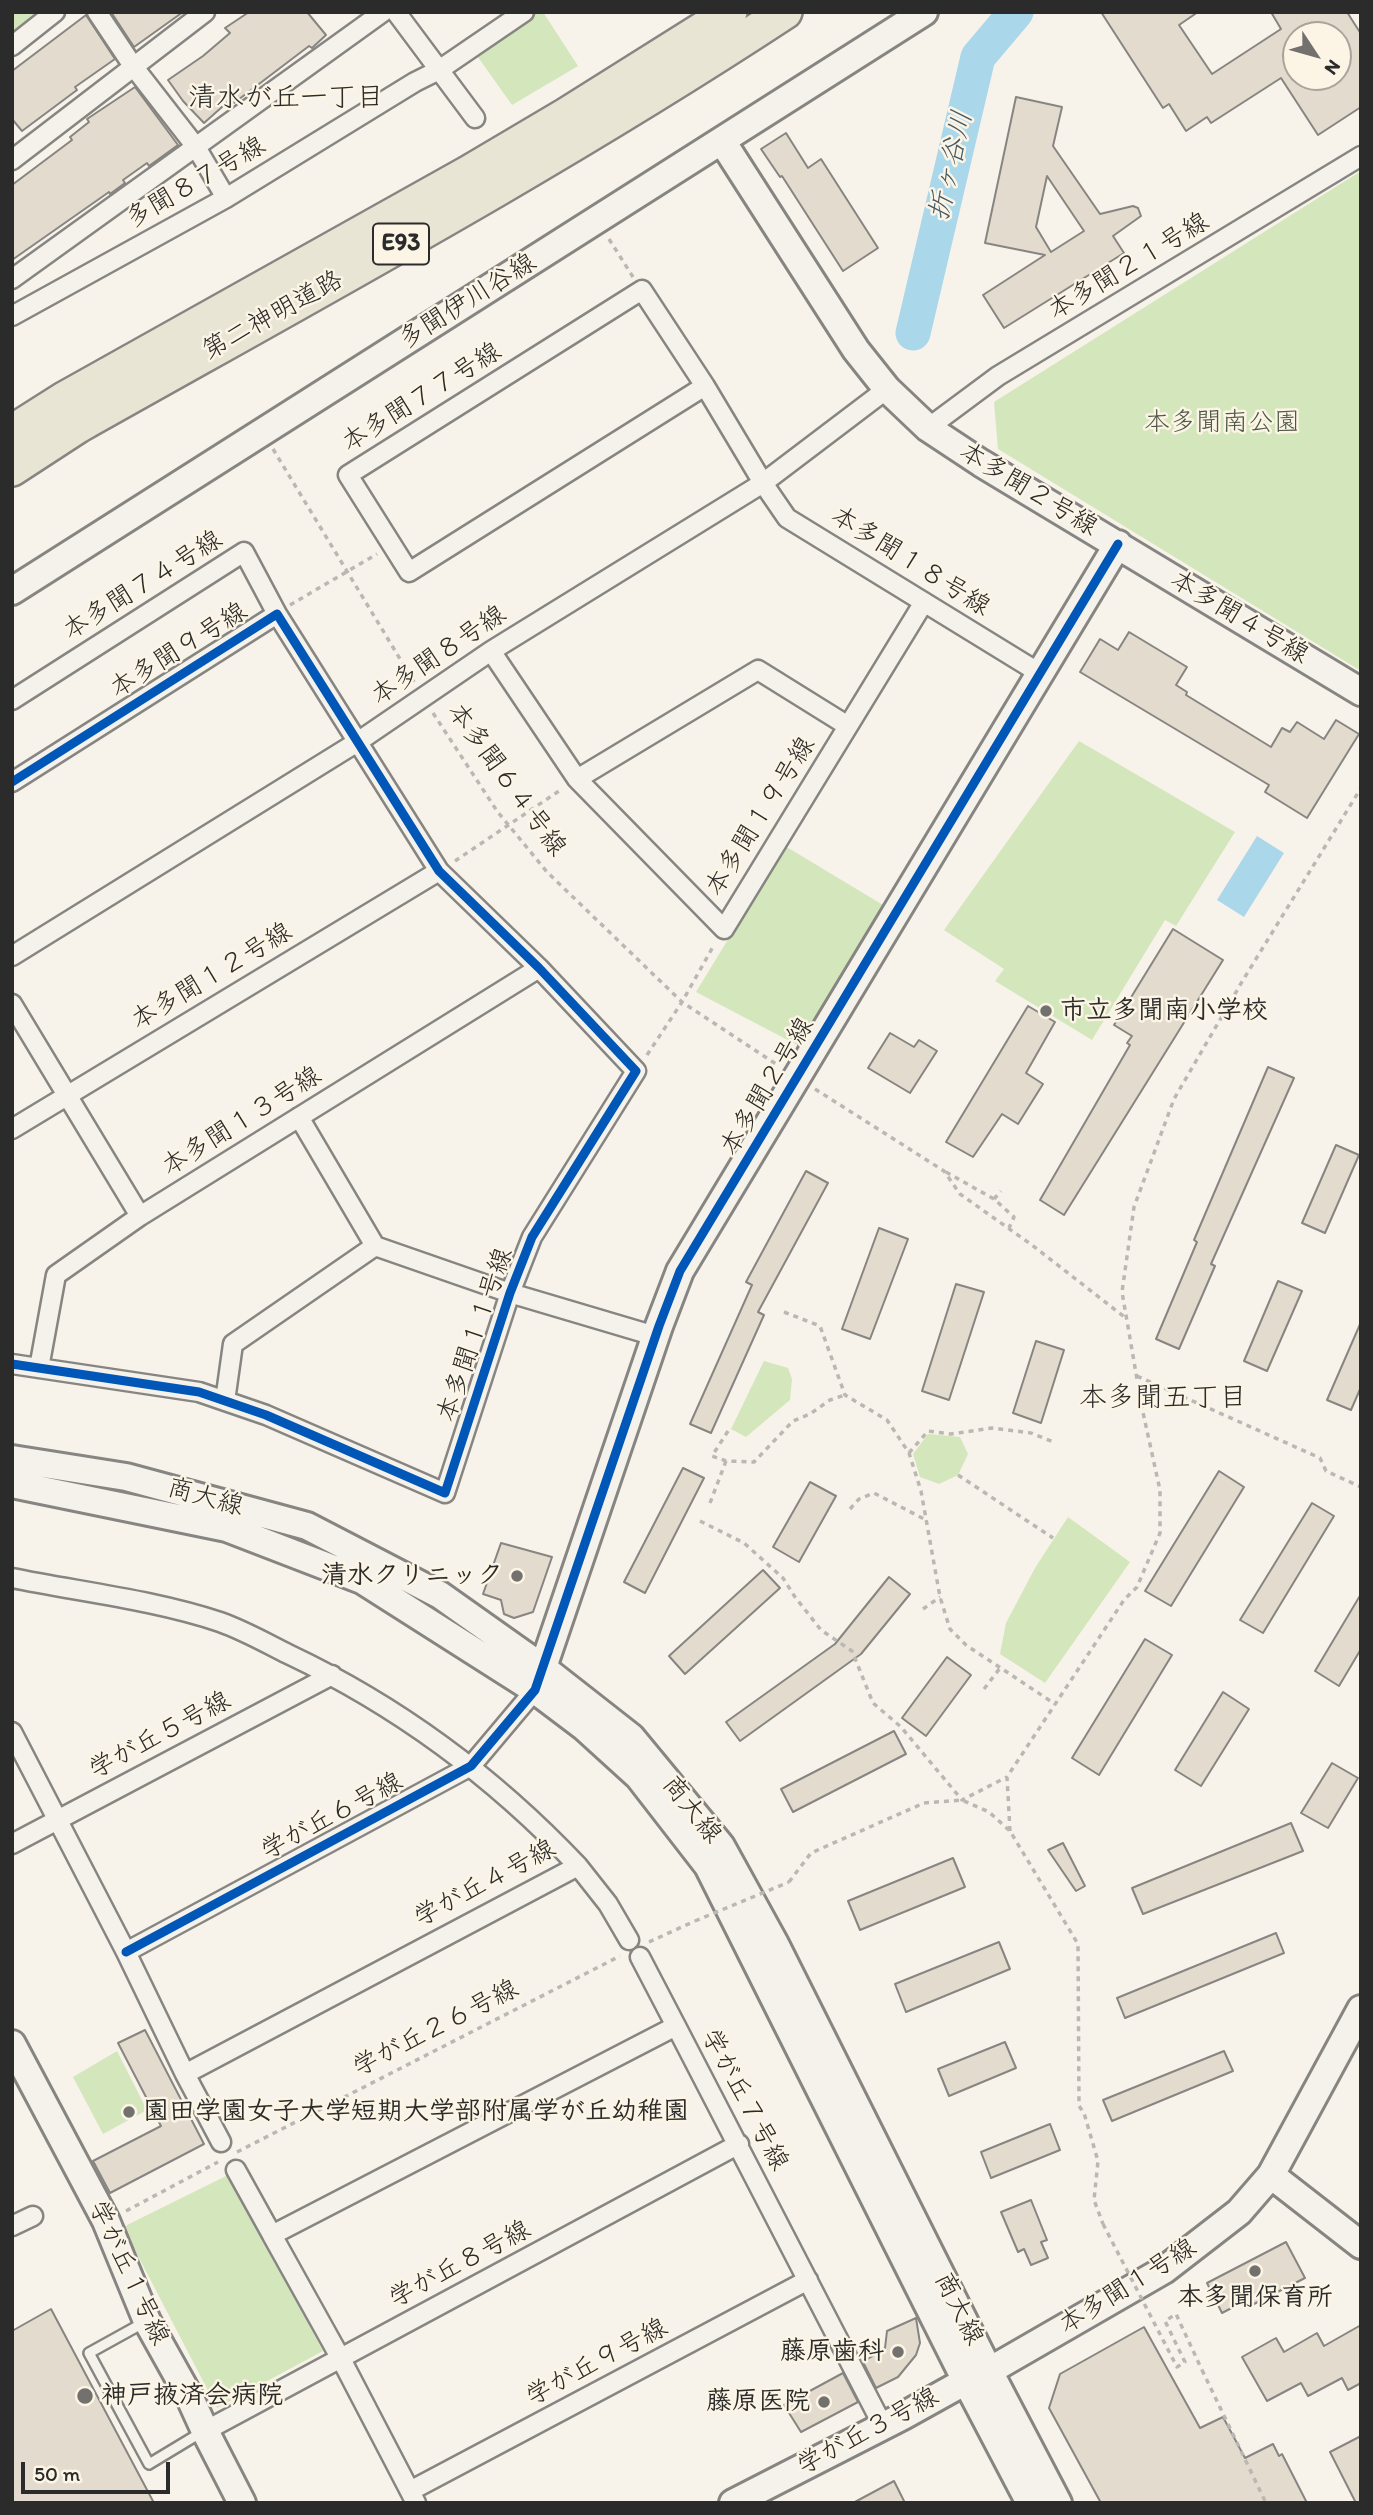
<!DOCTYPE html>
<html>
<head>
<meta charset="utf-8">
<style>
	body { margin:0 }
	#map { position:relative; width:1373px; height:2515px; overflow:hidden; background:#f7f3ea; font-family:Itim,sans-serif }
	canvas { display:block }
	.frame { position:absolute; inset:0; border:14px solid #2b2b2b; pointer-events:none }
	.north { position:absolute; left:1282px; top:21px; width:70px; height:70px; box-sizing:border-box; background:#fcf5e5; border:2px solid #a8a49b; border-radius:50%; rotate:126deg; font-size:19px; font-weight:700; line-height:28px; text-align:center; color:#2b2b2b }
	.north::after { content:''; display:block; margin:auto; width:24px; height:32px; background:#72716e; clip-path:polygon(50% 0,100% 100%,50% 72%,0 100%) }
	.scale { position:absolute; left:21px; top:2462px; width:149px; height:32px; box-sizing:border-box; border:4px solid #2b2b2b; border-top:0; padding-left:9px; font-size:21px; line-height:24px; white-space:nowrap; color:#2b2b2b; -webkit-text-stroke:5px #fcf5e5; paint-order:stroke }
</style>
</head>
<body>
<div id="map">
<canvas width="1373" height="2515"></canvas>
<div class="frame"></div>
<div class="north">N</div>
<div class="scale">50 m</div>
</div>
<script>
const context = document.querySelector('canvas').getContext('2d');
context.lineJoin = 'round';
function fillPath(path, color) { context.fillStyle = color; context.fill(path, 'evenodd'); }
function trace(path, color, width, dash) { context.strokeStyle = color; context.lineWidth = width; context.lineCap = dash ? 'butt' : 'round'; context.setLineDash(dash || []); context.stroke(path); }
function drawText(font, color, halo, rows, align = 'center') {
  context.font = font + ' Itim,"Klee One",sans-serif'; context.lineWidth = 5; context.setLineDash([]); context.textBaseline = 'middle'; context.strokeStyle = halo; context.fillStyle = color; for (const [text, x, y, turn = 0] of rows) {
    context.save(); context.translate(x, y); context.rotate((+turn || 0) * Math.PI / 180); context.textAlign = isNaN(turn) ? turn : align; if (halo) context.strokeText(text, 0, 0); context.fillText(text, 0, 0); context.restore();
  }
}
fillPath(new Path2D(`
	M12,12h30l-30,24z
	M537,12h6l35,54 -66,39 -37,-52z
	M1361,171v500l-363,-222 -4,-47z
	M1079,741l156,91 -59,94 -11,-6 -73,120 -97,-59 9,-12 -60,-39z
	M785,846l103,62 -87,139 -105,-55z
	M764,1361l24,7 4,11 -2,21 -44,37 -15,-8z
	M928,1434l32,3 8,17 -10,21 -19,9 -19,-7 -7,-23z
	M1068,1517l62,45 -85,121 -45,-29 6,-31 29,-55z
	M117,2051l30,59 -44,24 -30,-57z
	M228,2175l95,176 -106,57 -94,-181z`), '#d4e6bb');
fillPath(new Path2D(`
	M1257,836l27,17 -40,64 -27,-17z`), '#abd7eb');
trace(new Path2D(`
	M913,333l65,-276 38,-45`), '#abd7eb', 35);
const building = new Path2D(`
	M111,12h72l-49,35z
	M249,12h58l19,23 -14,13 -3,-2 -75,57 -3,-4 -27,24 -21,-22 -15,-21 35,-24 27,-23 -5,-5z
	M1101,12h97l-19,13 33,49 69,-45 -10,-17h76l14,22v73l-43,28 -37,-57 -70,45 -4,-6 -21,14 -17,-27 -6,4zM1296,35h42v42h-42z
	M86,15l29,44 -40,28 2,3 -55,41 -10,-12v-48z
	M135,87l43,58 -29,21 -2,-3 -24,17 2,3 -15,11 -1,-2 -97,68v-75l60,-45 -2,-3 19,-15 -2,-3z
	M1016,97l46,10 -9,39 47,68 33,-8 5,2 3,8 -28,20 11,17 -120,75 -21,-33 62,-40 -60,-12zM1047,176l37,55 -33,21 -15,-25z
	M786,133l22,35 13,-9 57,89 -35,23 -61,-95 -2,1 -19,-28z
	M1129,632l58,35 -11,18 11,7 -1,3 85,52 11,-19 8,4 7,-10 27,17 12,-19 23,14 -52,84 -42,-26 4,-7 -189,-113 20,-33 18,11z
	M1173,929l50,31 -159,255 -24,-15 90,-155 -3,-2 5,-7 -18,-11z
	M1028,1006l27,16 -29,51 17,11 -25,40 -16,-10 -29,43 -27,-15z
	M890,1033l24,14 5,-7 18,11 -27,42 -42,-25z
	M1268,1067l26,11 -83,186 4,2 -36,83 -23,-10 41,-97 -3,-2z
	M1336,1145l23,10 -34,78 -23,-10z
	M806,1171l22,12 -70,129 6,3 -53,118 -21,-9 62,-139 -6,-3z
	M879,1228l29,11 -38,100 -28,-10z
	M1278,1281l24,10 -35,80 -23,-10z
	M956,1284l28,8 -35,108 -27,-9z
	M1361,1322v65l-10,23 -24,-10z
	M1036,1341l28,9 -23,73 -28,-10z
	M683,1468l21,10 -59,115 -21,-11z
	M1219,1471l25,16 -73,119 -26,-15z
	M810,1482l26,14 -37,66 -26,-15z
	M1312,1503l22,13 -71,117 -23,-13z
	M501,1543l51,14 -19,55 -19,6 -10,-4 -3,-14 -18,-6z
	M763,1570l17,18 -95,86 -16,-18z
	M889,1577l21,17 -49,60 -121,87 -14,-19 109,-78z
	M1361,1594v55l-22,37 -24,-15z
	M1145,1639l27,16 -73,120 -27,-17z
	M947,1657l24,18 -45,61 -24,-18z
	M1223,1692l26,17 -48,77 -26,-16z
	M894,1731l12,23 -113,58 -12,-23z
	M1332,1763l26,15 -30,50 -27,-15z
	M1291,1823l12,28 -160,63 -11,-26z
	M1063,1843l22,43 -9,5 -28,-41z
	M953,1858l12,29 -105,43 -12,-29z
	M1276,1933l8,20 -159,65 -8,-20z
	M999,1942l11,27 -104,43 -11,-28z
	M145,2030l59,114 -94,49 -17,-32 68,-35 -43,-83z
	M1005,2042l11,26 -67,28 -11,-27z
	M1224,2051l9,20 -121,50 -9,-21z
	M1050,2124l10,26 -69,28 -10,-26z
	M1031,2200l16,40 -6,2 7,16 -17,7 -7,-16 -6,3 -17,-40z
	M1286,2242l19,36 -59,30 -3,-6 -21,11 -15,-30z
	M51,2309l103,194h-142v-172z
	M916,2318l4,25 -4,12 -18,22 -22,11 -13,-26 22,-14 2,-17z
	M1361,2325v58l-13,7 -6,-12 -34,18 -7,-13 -34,18 -25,-44 34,-19 8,14 33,-19 7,13z
	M1144,2327l56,101 23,-11 22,41 28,-14 6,12 3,-2 25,49h-206l-52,-95 11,-34z
	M843,2373l15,29 -57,30 -17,-27z
	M1361,2436v67h-5l-26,-51z
	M894,2481l11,22h-52z`);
fillPath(building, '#e3dbce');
trace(building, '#878581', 2);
const lane = new Path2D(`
	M145,2322l-56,31 60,111 53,-32`);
const street = new Path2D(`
	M97,12l36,54 63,81 30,51
	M396,12l79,106
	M12,46l43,-34
	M12,160l193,-148
	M12,279l371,-267
	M642,290l63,96 -296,186 -61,-97z
	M12,316l214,-118 189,-116 24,-12 85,-58
	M705,386l58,97 24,35 254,156
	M928,428l70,-52 363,-220
	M491,651l86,128 147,150 200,-327
	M12,700l232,-148 33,62
	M577,779l181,-109 90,56
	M12,782l265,-168 162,257 100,97 97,103 -104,166 -22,56 -65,200 -179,-78 -67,-23 -187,-28
	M12,956l347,-215 132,-90 272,-168 124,-94
	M12,1004l128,212
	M299,1117l76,129 135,47 145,43
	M12,1129l427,-258
	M39,1368l17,-93 84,-59 399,-248
	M225,1401l8,-57 142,-98
	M12,1578c69,14 142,22 208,44 23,8 46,21 68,32 110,52 206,123 290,212l-393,208 -59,-122 -114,-220
	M12,1844l320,-169
	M578,1866l30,38 21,36
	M126,1952l345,-186 64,-76
	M640,1957l36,69
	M185,2074l36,68
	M236,2170l36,65
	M12,2226l21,-10
	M205,2431l534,-287
	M410,2491l398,-211
	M416,2503l-75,-144 -69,-124 404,-209 207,400`);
const secondary = new Path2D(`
	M722,141l134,209 31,39 41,39 53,35 380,229
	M12,591l912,-579
	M12,1459l114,18 181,49 133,69 103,73 88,69 90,109 54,98 214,427 69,132
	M12,1484l215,44 135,52 173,110 49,37 55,50 69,89 258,515 64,122
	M537,1685l122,-359 21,-55 438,-727
	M12,2044l94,177 41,100 43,77 15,33 37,72
	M1271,2175l90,70
	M733,2503l170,-87 63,-35 23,-10 175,-101 75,-58 32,-37 90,-166`);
const highway = new Path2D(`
	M12,432l52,-33 404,-226 98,-58 164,-103
	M12,469l66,-43c238,-134 479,-264 707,-414`);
trace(lane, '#878581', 14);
trace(street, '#878581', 23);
trace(secondary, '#878581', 32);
trace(highway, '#878581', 38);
trace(new Path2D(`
	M609,239l24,38
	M273,449l141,233
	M290,605l87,-51
	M433,713l64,98 50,61 135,130 97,64
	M455,861l107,-72
	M647,1055l35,-53 32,-57
	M815,1089l129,82 16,23 72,51 95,74
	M946,1172l48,27 20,18 -5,11
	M994,1199l7,-8
	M784,1312l36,14 25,69 42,25 22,33 12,38 19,106 10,32 16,16 89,59
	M1137,1376l183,82 6,13 35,16
	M728,1431l-16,25 14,5 28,1 39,-41 17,-7 20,-14 15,-5
	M909,1453l19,-22 23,3 41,-6 39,5 25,10
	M958,1475l95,63
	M710,1503l16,-42
	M850,1509l9,-10 15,-6 52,27
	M700,1521l44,22 39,35 12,19 26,33 31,21 21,52 28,24 61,73 45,-23
	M923,1609l17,-12
	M984,1689l16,-21
	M1010,1831l-3,-54 117,-177 13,-13 23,-54v-43l-18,-82 -20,-116 12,-85 40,-108 69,-119 118,-192
	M789,1882l22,-29 113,-50 38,-3 27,12 21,19 68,113 1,162 5,7 14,48 -4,39 9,24
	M649,1942l46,-21
	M237,2152l383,-196
	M126,2211l92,-49
	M1202,2370l64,133`), '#bbb8b4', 3.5, [5, 5]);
trace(lane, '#f5f2ec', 9);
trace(street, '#f5f2ec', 18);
trace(secondary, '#f5f2ec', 26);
trace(highway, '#e9e5d5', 33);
trace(new Path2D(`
	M695,1921l94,-39
	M1103,2224l74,143 8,-5 -20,-41 11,-7 26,56`), '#bbb8b4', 3.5, [5, 5]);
trace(new Path2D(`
	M12,782l265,-168 162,257 100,97 97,103 -104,166 -22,56 -65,200 -179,-78 -67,-23 -187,-28
	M126,1952l345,-186 64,-76 124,-364 21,-55 438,-727`), '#0057b8', 9);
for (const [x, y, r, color] of [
	[1046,1011,7,"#72716e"],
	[517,1576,7,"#72716e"],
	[129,2112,7,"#72716e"],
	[1255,2271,7,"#72716e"],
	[898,2352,7,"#72716e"],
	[85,2396,9,"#72716e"],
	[824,2402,7,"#72716e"]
]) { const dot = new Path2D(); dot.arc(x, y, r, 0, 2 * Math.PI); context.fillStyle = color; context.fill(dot); trace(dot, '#fcf5e5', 2.5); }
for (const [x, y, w] of [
	[401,244,56]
]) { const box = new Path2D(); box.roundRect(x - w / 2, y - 20.5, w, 41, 5); context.fillStyle = '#fcf5e5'; context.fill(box); trace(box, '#2b2b2b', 2); }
drawText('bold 24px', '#2b2b2b', null, [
	["E93",401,244]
]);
drawText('26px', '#2b2b2b', '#fcf5e5', [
	["多聞８７号線",196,183,-30],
	["本多聞２１号線",1129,267,-31],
	["多聞伊川谷線",468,302,-32],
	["第二神明道路",273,316,-29],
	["本多聞７７号線",422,398,-32],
	["本多聞２号線",1028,490,31],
	["本多聞１８号線",910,562,32],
	["本多聞７４号線",143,586,-32],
	["本多聞４号線",1239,618,31],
	["本多聞９号線",179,651,-32],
	["本多聞８号線",439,656,-34],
	["本多聞６４号線",506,780,54],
	["本多聞１９号線",761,817,-58],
	["本多聞１２号線",212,977,-31],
	["本多聞２号線",768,1087,-59],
	["本多聞１３号線",242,1122,-32],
	["本多聞１１号線",476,1335,-71],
	["商大線",205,1498,15],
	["学が丘５号線",160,1736,-28],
	["商大線",691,1810,51],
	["学が丘６号線",332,1817,-28],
	["学が丘４号線",485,1884,-28],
	["学が丘２６号線",436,2029,-27],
	["学が丘７号線",744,2100,62],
	["学が丘８号線",460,2265,-28],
	["学が丘１号線",128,2273,65],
	["本多聞１号線",1128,2287,-32],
	["商大線",958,2309,63],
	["学が丘９号線",597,2363,-28],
	["学が丘３号線",868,2432,-28]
]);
drawText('26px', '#4e5746', '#fcf5e5', [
	["本多聞南公園",1222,423]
]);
drawText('bold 26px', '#2b2b2b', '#fcf5e5', [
	["市立多聞南小学校",1060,1011],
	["清水クリニック",503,1576,"right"],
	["園田学園女子大学短期大学部附属学が丘幼稚園",143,2112],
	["本多聞保育所",1255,2298,"center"],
	["藤原歯科",884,2352,"right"],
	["神戸掖済会病院",101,2396],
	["藤原医院",810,2402,"right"]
], 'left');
drawText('28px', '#2b2b2b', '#fcf5e5', [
	["清水が丘一丁目",286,99],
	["本多聞五丁目",1163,1399]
]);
drawText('italic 28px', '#485b65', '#fcf5e5', [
	["折ヶ谷川",952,166,-77]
]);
</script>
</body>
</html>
